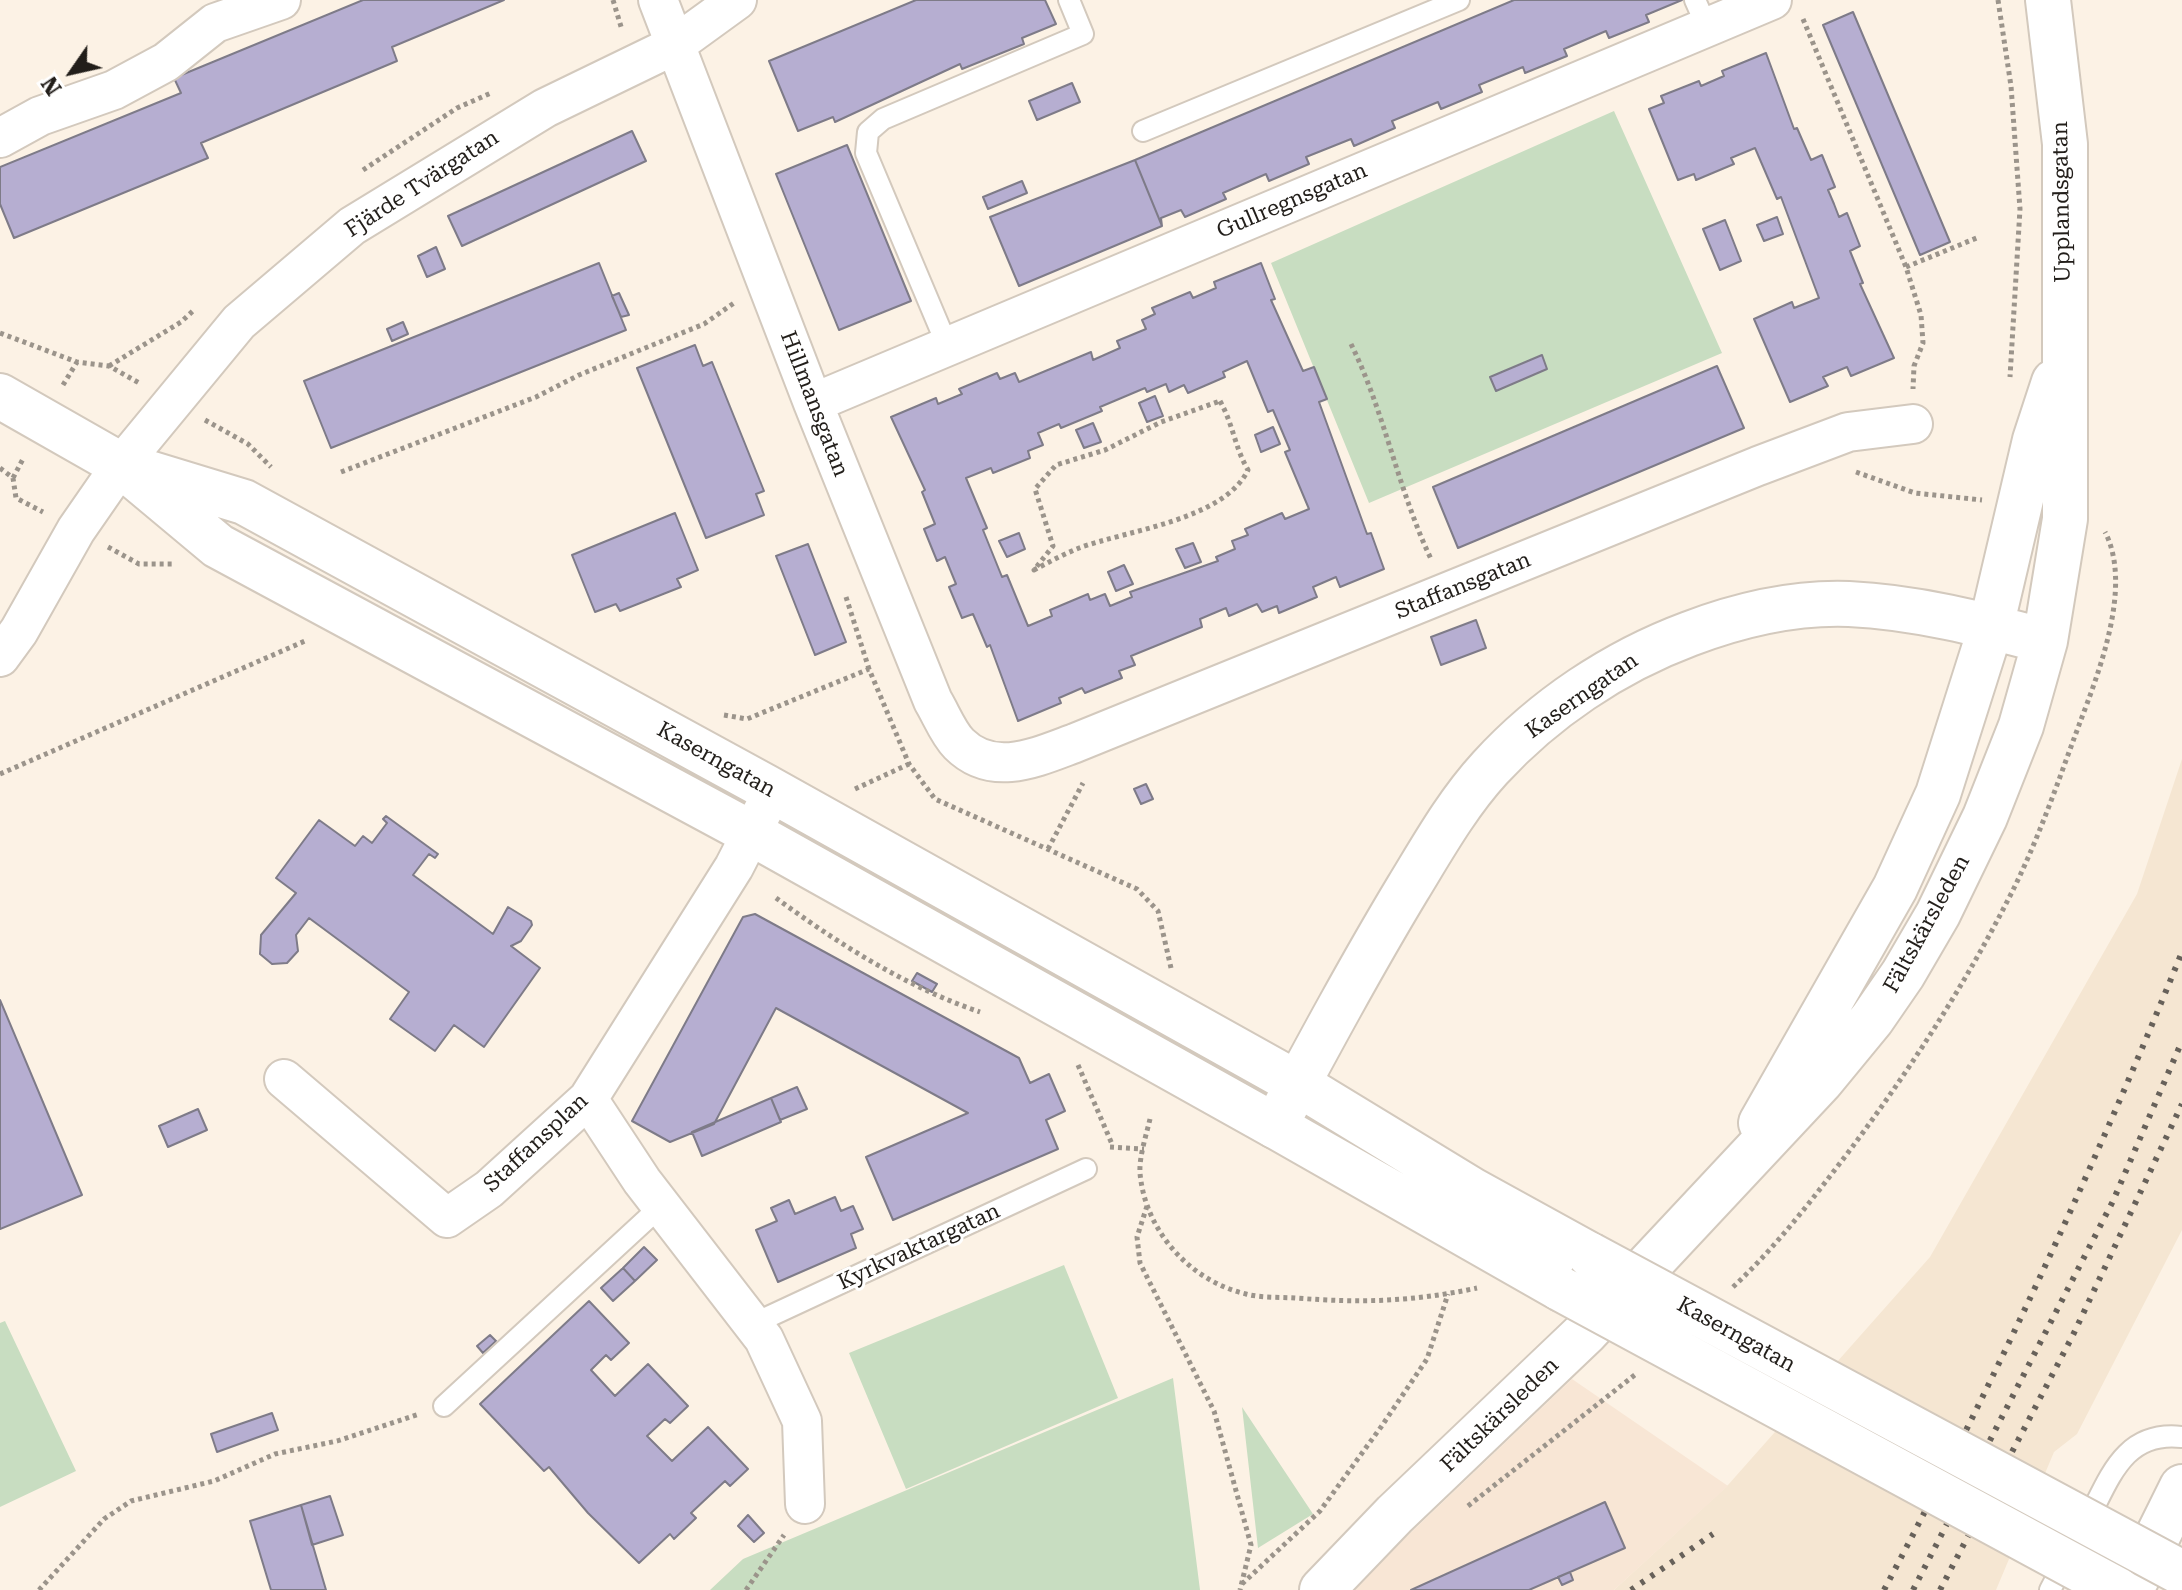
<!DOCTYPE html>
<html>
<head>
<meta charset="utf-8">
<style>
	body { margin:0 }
	#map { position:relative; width:2182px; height:1590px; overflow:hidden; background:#fcf2e5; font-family:"Roboto Serif",serif }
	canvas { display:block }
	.north { position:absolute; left:32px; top:32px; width:80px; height:80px; -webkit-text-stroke:6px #fff; paint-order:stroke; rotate:236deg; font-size:22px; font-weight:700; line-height:32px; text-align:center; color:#221e1a }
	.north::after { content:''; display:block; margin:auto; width:28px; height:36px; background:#221e1a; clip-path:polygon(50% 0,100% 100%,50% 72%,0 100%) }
</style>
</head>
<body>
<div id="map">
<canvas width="2182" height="1590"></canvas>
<div class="north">N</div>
</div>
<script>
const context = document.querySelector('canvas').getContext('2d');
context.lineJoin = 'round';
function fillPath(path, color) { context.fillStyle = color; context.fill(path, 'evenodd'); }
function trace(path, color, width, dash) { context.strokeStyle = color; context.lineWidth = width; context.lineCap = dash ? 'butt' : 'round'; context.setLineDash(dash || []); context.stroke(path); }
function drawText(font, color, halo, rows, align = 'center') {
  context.font = font + ' "Roboto Serif",serif'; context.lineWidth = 6; context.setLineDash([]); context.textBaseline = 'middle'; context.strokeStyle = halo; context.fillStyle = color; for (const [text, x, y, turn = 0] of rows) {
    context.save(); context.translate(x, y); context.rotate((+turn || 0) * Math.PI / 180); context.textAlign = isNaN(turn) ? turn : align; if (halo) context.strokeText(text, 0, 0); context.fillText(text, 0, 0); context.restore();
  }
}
fillPath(new Path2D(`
	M2182,759v471l-105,204 -23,18 -58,138h-382l114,-105 202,-228 207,-363z`), '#f5e6d2');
fillPath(new Path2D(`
	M1572,1379l156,107 -114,104h-259l4,-8z`), '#f8e6d5');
fillPath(new Path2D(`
	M1614,111l108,242 -353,150 -98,-240z
	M1064,1265l54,133 -212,91 -57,-136z
	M5,1321l71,150 -76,36v-184z
	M1173,1378l27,212h-490l33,-31z
	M1242,1407l71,107 -55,34z`), '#c8ddc1');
const building = new Path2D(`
	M363,0h141l-112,47 5,14 -196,82 7,15 -194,80 -14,-34v-37l181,-74 -7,-15z
	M916,0h129l11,24 -34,14 2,6 -62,25 -2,-5 -125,58 -2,-5 -35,14 -29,-70z
	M1514,0h168l-36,15 3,7 -40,16 -3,-7 -42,18 3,7 -42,17 -2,-6 -44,18 3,7 -41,17 -3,-7 -46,19 3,7 -41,18 -3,-7 -45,18 3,7 -40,17 -3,-7 -43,19 3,6 -41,18 -4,-7 -20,8 1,8 -27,-66z
	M1853,12l97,230 -30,13 -97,-230z
	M1766,53l28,76 3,-1 14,32 11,-5 13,32 -7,3 6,14 5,13 8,-4 13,33 -10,5 13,32 -3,1 34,74 -43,18 -4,-9 -24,10 5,9 -38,16 -36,-83 38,-17 2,6 25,-10 -38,-101 -4,2 -22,-51 -24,10 3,6 -38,16 -2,-6 -16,6 -29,-71 15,-6 -3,-7 38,-15 2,5 23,-10 -2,-5z
	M1072,83l8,19 -43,18 -8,-19z
	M632,131l14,30 -184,85 -14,-30z
	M847,145l64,156 -72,29 -63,-156z
	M1135,160l27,66 -143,60 -29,-69z
	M1022,181l5,12 -39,16 -5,-12z
	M1777,217l6,17 -19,7 -7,-16z
	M1725,220l16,41 -21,9 -17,-41z
	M436,247l9,22 -18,8 -9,-21z
	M599,263l27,67 -295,118 -27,-67z
	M1261,263l14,36 -4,1 32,71 11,-4 13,32 -8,3 48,132 4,-1 13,36 -44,18 -4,-10 -23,10 4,10 -38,16 -2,-7 -15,6 -5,-8 -28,12 -3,-8 -26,11 2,8 -71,29 4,9 -16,6 3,7 -37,15 -3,-5 -23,10 2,5 -43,18 -28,-76 -3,2 -14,-33 -11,4 -13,-31 7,-3 -11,-27 -8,4 -13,-32 11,-5 -13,-32 3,-2 -34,-73 45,-19 2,6 24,-10 -3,-5 38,-16 3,6 15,-6 4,9 72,-30 2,8 27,-12 -3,-7 29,-12 -4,-9 13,-6 -3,-6 38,-16 3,6 23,-10 -2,-6zM1247,361l21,51 5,-2 17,40 -5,2 24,57 -24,10 -3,-6 -37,16 3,6 -16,6 3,8 -19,8 2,4 -88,31 2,5 -22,9 -5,-12 -15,6 -2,-6 -38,16 2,6 -24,10 -21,-51 -5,2 -19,-47 4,-2 -21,-50 25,-10 2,5 37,-15 -2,-7 15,-6 -5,-12 21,-9 2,4 41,-17 -2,-4 45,-19 2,4 19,-8 3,8 15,-7 4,8 37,-16 -2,-5z
	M619,293l10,22 -8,2 -9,-21z
	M403,322l5,12 -16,7 -5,-12z
	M695,345l8,21 9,-4 52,129 -8,3 8,21 -58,23 -69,-170z
	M1542,355l5,14 -51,22 -6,-14z
	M1717,366l27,62 -286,120 -25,-61z
	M1155,396l8,20 -16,6 -8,-19z
	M1093,423l8,19 -17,6 -8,-18z
	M1273,427l7,17 -19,8 -6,-17z
	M675,513l23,57 -21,9 4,8 -61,24 -4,-7 -21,8 -23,-57z
	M1019,533l6,16 -18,8 -8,-16z
	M1193,543l8,19 -16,6 -9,-19z
	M808,544l38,98 -31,13 -39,-99z
	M1124,565l9,19 -17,7 -8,-19z
	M1476,620l10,28 -45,17 -10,-28z
	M1146,784l7,15 -12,5 -7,-15z
	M386,816l52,38 -3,4 -6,-4 -16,21 80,59 15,-27 23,14 1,4 -11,16 -10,5 29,22 -56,79 -30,-22 -19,26 -45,-32 19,-27 -100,-74 -13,17 2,16 -11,12 -15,1 -12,-10 1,-19 35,-42 -20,-15 43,-58 36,26 8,-10 9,7 15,-20 -4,-4z
	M755,914l264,144 11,25 19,-9 16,37 -19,9 12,29 -165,71 -27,-63 102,-44 -192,-105 -62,116 -44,18 -38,-21 111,-204z
	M917,973l20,11 -5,8 -20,-11z
	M0,1000l82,195 -82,34z
	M797,1087l10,22 -27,11 -9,-22z
	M771,1098l10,24 -79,34 -10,-24z
	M198,1109l9,21 -39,17 -9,-21z
	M835,1197l6,14 12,-5 10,23 -12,5 5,14 -78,34 -22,-52 21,-9 -6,-13 18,-8 6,14z
	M644,1247l13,13 -22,21 -12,-13z
	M623,1268l12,13 -22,20 -12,-13z
	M589,1301l40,42 -18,17 -5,-5 -15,15 24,26 33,-32 40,42 -18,17 -5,-4 -18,17 25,25 36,-34 40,42 -18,17 -5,-5 -34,32 5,5 -22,21 -4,-5 -31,29 -51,-50 -39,-46 -5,4 -64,-67z
	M490,1335l6,6 -13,12 -6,-7z
	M272,1413l6,17 -61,22 -6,-18z
	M330,1496l13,39 -31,10 -11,-40z
	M1605,1502l20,46 -96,42h-118z
	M301,1505l25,85h-55l-21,-69z
	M748,1515l16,18 -10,9 -16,-16z
	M1570,1572l3,8 -11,5 -4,-8z`);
fillPath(building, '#b6aed1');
trace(building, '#7e7b88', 2);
const service = new Path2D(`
	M1695,0l12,27
	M1143,131l316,-131
	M947,345l-81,-192 2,-21 15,-13 200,-85 -14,-34
	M753,1324l333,-155
	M444,1406l217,-200
	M2085,1525c24,-44 37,-95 97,-88
	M2050,1590l18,-34`);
const minor = new Path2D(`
	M658,0l155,403 120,298c8,13 15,32 26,43 34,34 78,13 116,-1l683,-277 90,-34 65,-8
	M0,138l40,-22 74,-26 52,-28 49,-39 66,-23
	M813,403l959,-403
	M0,657l19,-26 57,-101 45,-65 118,-143 113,-96 193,-118 130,-63 62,-45
	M284,1079l163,139 42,-29 99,-90 146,-232 39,-76
	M588,1099l54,82 122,158 38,82 3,83`);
const tertiary = new Path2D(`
	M0,396l121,69 97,81 533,287 524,293
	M139,470l105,32 522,285 532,297
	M2131,1590l51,-103`);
const secondary = new Path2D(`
	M1298,1084l174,106 118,65
	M1761,1123l134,-235 43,-94 53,-167 44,-187 19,-58
	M1561,1289l-286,-163c43,-80 86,-160 133,-238 25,-41 49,-84 82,-120 54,-59 124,-106 199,-134 50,-19 106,-32 160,-30 67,3 132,20 196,37
	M1322,1590l73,-76 191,-182 235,-251 51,-62 31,-45 35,-60 47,-97 36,-91 24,-85 20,-122v-375l-17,-144`);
trace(service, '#d3c9bd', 24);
trace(minor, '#d3c9bd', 42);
trace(tertiary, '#d3c9bd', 48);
trace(secondary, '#d3c9bd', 48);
trace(new Path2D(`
	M613,0l9,30
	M1998,0l13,86 9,123 -10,168
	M1803,19l103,248 15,48 2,28 -9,23 -1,23
	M363,170l94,-62 34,-15
	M1906,267l73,-30
	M0,333l77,29 32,4 32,18
	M1351,344c34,69 47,146 80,215
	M109,366l72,-44 14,-13
	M63,385l14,-23
	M1220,401c13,23 15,47 28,69 -24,50 -120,60 -169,78 -15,6 -30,14 -45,22l19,-24 -18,-57 21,-24 49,-15 56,-28z
	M205,420l43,24 23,23
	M0,468l13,10 3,20 27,14
	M341,472l195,-75 43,-22 125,-51 30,-21
	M1856,472l59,21 67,7
	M13,478l11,-21
	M108,547l31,17h35
	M846,597l23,72
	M724,715l23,4 122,-50 40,95 26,35 202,90 21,22 13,57
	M0,774l305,-133
	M855,789l54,-25
	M1048,849l35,-66
	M776,898c63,46 130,89 204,114
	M1078,1065l34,79
	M1150,1119c-4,17 -11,38 -10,54 5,58 50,108 106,121 15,4 33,3 49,4 66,5 116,4 182,-10
	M1110,1147l34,2
	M1147,1206l-10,31 3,26 74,148 37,134 -11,45
	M1733,1287c43,-40 78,-86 114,-133 63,-84 120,-172 167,-266 26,-53 45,-109 65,-163 20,-53 54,-139 26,-193
	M1468,1506l168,-132
	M1242,1584l78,-73 61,-84 46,-68 21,-65
	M39,1590l65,-71 27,-18 83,-20 61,-27 62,-13 82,-27
	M746,1590l38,-55`), '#9b948b', 5, [4, 4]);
trace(service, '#fff', 20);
trace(minor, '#fff', 38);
trace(tertiary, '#fff', 44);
trace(secondary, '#fff', 44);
trace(new Path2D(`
	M1631,1590l82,-56
	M1884,1590c110,-208 209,-419 298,-638
	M1913,1590l200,-389 69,-160
	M1940,1590l133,-255 109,-231`), '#67615a', 6, [4, 8]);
const secondaryBridge = new Path2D(`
	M1590,1255l592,318
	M1561,1289l557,301`);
trace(secondaryBridge, '#d3c9bd', 48, []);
trace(secondaryBridge, '#fff', 44);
drawText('22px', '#221e1a', '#fff', [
	["Fjärde Tvärgatan",422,184,-33],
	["Gullregnsgatan",1292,201,-23],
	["Upplandsgatan",2062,202,-91],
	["Hillmansgatan",814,404,69],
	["Staffansgatan",1463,586,-22],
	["Kaserngatan",1582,696,-35],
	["Kaserngatan",716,760,29],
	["Fältskärsleden",1927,924,-61],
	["Staffansplan",536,1143,-43],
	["Kyrkvaktargatan",919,1247,-25],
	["Kaserngatan",1736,1335,29],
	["Fältskärsleden",1500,1415,-44]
]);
</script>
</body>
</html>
